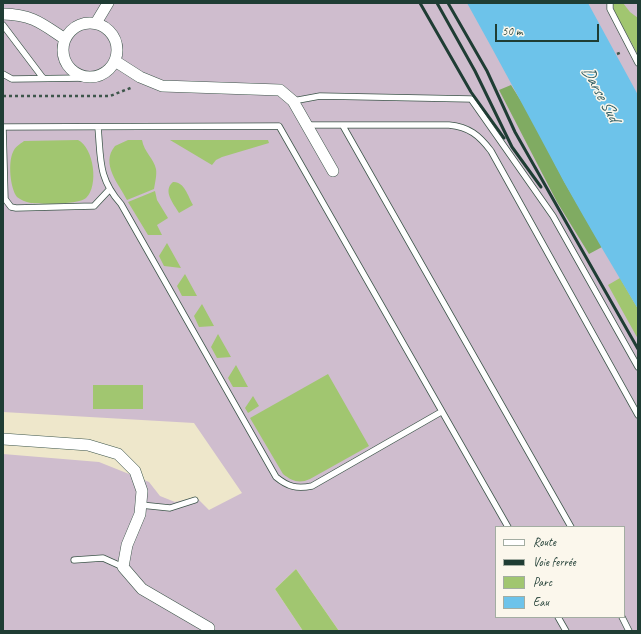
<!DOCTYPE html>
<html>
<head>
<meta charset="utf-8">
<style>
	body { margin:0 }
	#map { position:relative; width:641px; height:634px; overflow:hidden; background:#eee7cb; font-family:Caveat,sans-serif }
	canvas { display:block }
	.frame { position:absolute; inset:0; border:4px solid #1f3d34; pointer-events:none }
	.legend { position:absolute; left:495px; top:526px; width:130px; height:92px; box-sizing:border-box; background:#fbf7ec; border:1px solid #a3ada2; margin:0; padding:5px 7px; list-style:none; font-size:12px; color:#1f3d34 }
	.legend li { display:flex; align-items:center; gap:8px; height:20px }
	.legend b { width:20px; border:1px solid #a3ada2 }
	.scale { position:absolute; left:495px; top:24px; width:104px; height:18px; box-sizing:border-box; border:2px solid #1f3d34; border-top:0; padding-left:5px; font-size:12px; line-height:14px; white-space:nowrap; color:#1f3d34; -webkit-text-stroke:3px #fbf7ec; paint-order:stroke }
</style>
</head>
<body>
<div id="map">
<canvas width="641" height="634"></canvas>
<div class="frame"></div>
<ul class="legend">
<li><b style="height:5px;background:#fff"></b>Route</li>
<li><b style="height:5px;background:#1f3d34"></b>Voie ferrée</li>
<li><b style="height:11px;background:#a1c670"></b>Parc</li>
<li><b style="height:11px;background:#6dc3ea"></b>Eau</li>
</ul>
<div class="scale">50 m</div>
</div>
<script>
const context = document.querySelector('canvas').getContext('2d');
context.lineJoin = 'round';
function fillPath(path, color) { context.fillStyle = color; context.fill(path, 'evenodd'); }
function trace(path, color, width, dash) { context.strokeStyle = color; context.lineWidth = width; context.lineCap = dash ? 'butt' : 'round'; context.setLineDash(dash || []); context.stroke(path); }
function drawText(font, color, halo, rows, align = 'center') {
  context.font = font + ' Caveat,sans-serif'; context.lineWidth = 3; context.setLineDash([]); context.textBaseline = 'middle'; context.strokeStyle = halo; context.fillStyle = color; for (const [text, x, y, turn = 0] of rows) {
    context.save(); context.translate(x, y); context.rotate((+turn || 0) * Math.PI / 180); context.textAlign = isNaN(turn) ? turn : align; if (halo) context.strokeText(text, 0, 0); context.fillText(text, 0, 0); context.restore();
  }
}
fillPath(new Path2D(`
	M3,3h635v628h-299l-43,-62 -21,20 28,42h-300v-177l96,8 50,20 11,14 15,6 21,-5 13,13 33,-17 -48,-70 -191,-11zM496,527h128v90h-128z`), '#cfbdce');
fillPath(new Path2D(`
	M613,3h10l7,9 8,6 -1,35 -23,-43z
	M78,140c16,8 21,46 8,58 -8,7 -45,6 -55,5 -6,-1 -10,-3 -14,-6 -7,-9 -9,-35 -4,-45 2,-5 7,-8 11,-11z
	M128,140h14c2,12 12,19 14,29 1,6 -1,14 -2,20l-27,11c-8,-16 -27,-36 -12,-54z
	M170,140h98l1,3 -47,14 -6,3 -4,5z
	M173,182c11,-1 15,14 20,23l-14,8c-5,-9 -17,-22 -6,-31z
	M155,191l2,9 11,18 -11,7 5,10h-14l-20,-33z
	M167,243l14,25 -17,-2 -5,-10z
	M185,274l12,22h-15l-5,-10z
	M620,278l18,31v30l-30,-54z
	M202,304l12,22 -15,1 -5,-11z
	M218,334l13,23 -14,1 -6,-11z
	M236,365l12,22h-15l-5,-9z
	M328,374l41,72 -59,33c-11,5 -18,2 -27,-5l-33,-56z
	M93,385h50v24h-50z
	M253,396l6,10 -11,7 -3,-5z
	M296,569l43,62h-36l-28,-42z`), '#a1c670');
fillPath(new Path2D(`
	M511,85l17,27 37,71 37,64 -13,7 -32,-52 -58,-112z`), '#80ab62');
fillPath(new Path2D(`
	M467,3h121l50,92v214c-25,-42 -50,-84 -74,-127 -32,-60 -64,-120 -97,-179z`), '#6dc3ea');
const service = new Path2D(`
	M610,3v6l28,54
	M3,25l40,53
	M3,74l9,5 74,-1
	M293,101l27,-5 151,3 82,117 85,151
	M308,125h141c20,2 30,10 42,26l147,264
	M343,126l228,401
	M3,127l276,-1 229,401
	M3,127l2,72 6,8 5,1 78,-2 15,-16
	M98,127c3,33 0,51 23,77l155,273c12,10 21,12 36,9l129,-74
	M141,505l29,3 25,-8
	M74,560l29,-2 20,9
	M558,617l8,14
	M622,617l7,14`);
const minor = new Path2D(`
	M3,14c30,1 38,9 62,25
	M63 50a27 27 0 1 1 54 0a27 27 0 1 1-54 0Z
	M96,23l12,-20
	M115,61l25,16 22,9 118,4 13,11 40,70
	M3,439l85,6 30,9 17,17 7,20 -2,23 -13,31 -4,22 19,22 67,39`);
trace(service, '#3e564b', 7);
trace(minor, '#3e564b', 12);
trace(new Path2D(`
	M617,54l5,-2
	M3,96h107l23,-9`), '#3e564b', 2.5, [3, 3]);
trace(service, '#fff', 5.5);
trace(minor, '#fff', 11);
trace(new Path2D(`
	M420,3l51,89 33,46
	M437,3l38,68 37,76 29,40
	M448,3l39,68 28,61 123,217`), '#1f3d34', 3);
drawText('italic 17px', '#325e62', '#fbf7ec', [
	["Darse Sud",600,94,61]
]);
</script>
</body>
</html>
